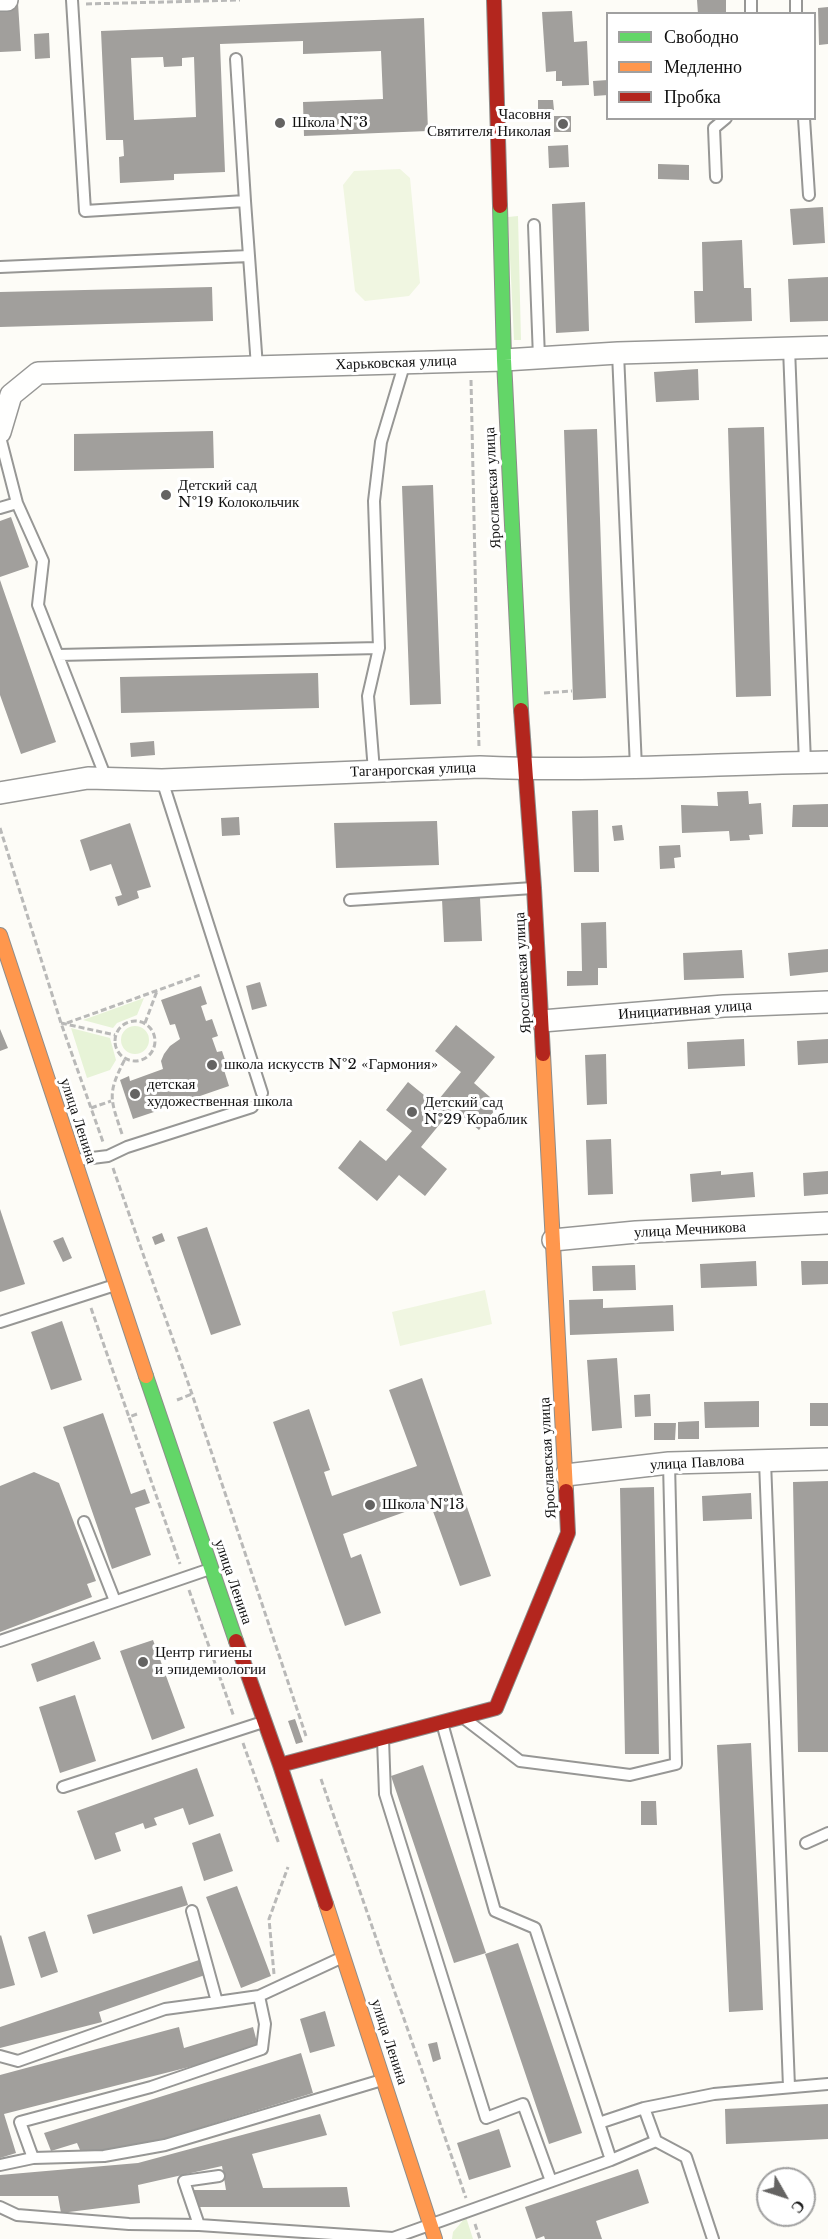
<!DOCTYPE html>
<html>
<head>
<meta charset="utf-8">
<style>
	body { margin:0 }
	#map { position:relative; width:828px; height:2239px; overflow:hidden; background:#fdfcf7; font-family:"Libre Baskerville",serif }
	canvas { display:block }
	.legend { position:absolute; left:606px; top:12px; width:210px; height:108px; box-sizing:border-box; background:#fff; border:2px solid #a0a0a0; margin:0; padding:8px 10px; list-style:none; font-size:18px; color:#111 }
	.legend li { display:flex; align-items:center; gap:12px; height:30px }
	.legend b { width:30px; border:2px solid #a0a0a0 }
	.north { position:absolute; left:756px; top:2167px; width:60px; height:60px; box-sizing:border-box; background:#fff; border:2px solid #a0a0a0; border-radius:50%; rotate:129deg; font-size:16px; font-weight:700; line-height:24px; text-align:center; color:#111 }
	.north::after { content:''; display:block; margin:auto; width:21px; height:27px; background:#646362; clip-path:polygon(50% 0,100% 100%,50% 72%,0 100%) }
</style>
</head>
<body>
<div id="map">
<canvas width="828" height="2239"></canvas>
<ul class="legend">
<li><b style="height:8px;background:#63d668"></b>Свободно</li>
<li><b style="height:8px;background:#ff974d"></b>Медленно</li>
<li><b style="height:8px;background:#b3261e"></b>Пробка</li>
</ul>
<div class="north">С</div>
</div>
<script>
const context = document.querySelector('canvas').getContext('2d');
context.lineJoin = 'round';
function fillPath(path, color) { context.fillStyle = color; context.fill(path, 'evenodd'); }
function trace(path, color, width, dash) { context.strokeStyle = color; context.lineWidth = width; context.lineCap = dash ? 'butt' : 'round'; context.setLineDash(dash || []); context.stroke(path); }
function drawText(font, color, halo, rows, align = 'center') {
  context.font = font + ' "Libre Baskerville",serif'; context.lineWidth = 6; context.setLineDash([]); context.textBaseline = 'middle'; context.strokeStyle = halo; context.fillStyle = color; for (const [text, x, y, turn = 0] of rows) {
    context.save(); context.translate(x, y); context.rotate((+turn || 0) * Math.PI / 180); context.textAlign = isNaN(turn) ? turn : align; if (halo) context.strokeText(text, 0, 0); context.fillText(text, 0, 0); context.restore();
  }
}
fillPath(new Path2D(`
	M518,216l3,124h-7l-6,-123z
	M144,998l-7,17 -20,8 -4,5 -30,-8z
	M121 1040a14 14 0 1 1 28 0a14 14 0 1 1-28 0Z
	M71,1028l39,10 6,22 -6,10 -23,8z
	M466,2217l7,22h-21l1,-7z`), '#e7f3d7');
fillPath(new Path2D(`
	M400,169l10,9 10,105 -11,13 -44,5 -10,-10 -12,-106 11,-14z
	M485,1290l7,34 -92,22 -8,-34z`), '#f0f6e1');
fillPath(new Path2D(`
	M697,0h29v14h-28z
	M18,3l3,48 -21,1v-48z
	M828,7v37l-9,1 -1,-37z
	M572,11l2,31 13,-1 2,44 -27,1v-5h-6v-10l-10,1 -4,-60z
	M424,18l4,113 -124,5 -1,-34 80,-3 -2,-48 -78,3v-13l-83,3 5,128 -51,2v6l-54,3 -1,-26 5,-1 -1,-16h-17l-5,-109zM163,57l1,10 18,-1v-8l12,-1 2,60 -62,3 -3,-62z
	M49,33l1,25 -15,1 -1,-25z
	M608,80v15l-14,1 -1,-15z
	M538,100h15l1,10 -16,1z
	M554,116h17v16h-17z
	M568,145l1,22 -20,1 -1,-22z
	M658,164l31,1v15l-31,-1z
	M585,202l4,129 -33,2 -4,-129z
	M823,207l2,36 -32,2 -3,-36z
	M742,240l2,48h7l1,33 -57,2 -1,-32h9l-1,-49z
	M828,277v44l-38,1 -2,-43z
	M212,287l1,34 -213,6v-35z
	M698,369l1,31 -43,2 -2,-30z
	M764,427l7,269 -35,1 -8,-269z
	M597,429l9,269 -33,2 -9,-270z
	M213,431l1,37 -140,3v-37z
	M433,485l8,219 -31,1 -8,-219z
	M11,517l18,50 -29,10v-56z
	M0,580l56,162 -35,12 -21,-59z
	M318,673l1,35 -198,5 -1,-36z
	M154,741l1,14 -24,2 -1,-14z
	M748,791l1,13 12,-1 2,31 -14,1 1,5 -20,1 -1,-10 -47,2 -1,-28 37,1 -1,-14z
	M828,804v23h-36l1,-22z
	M598,810l1,62h-25l-2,-61z
	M239,817l1,18 -18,1 -1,-18z
	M437,821l2,44 -103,3 -2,-45z
	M130,823l21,64 -14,4 2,7 -21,8 -3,-9 7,-2 -11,-31 -21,7 -10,-31z
	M622,825l2,15 -10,1 -2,-15z
	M680,845l1,12 -7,1 1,10 -15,1 -1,-23z
	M480,898l2,43 -38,1 -2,-43z
	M606,922l1,46h-9v17l-31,1v-15h15l-1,-48z
	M828,949v23l-38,4 -2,-23z
	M742,950l2,28 -60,2 -1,-27z
	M260,982l7,24 -15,4 -6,-24z
	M201,986l6,18 -6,2 5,15 6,-2 6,17 -6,2 5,14 5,-1 6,18 -4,1 5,16 -29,10 2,4 -14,5 -1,-4 -54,18 -13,-39 9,-4 1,5 33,-12 -2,-8 3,-7 6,-8 10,-7 -5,-15 -5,1 -9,-25z
	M456,1025l39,32 -21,26 25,22 -20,25 -26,-22 -32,39 26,22 -22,27 -26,-21 -22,26 -39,-33 22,-28 26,21 26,-30 -26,-21 22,-28 27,22 26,-32 -26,-21z
	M0,1029l8,19 -8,3z
	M744,1039l1,27 -57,3 -1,-27z
	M828,1039v24l-30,2 -1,-24z
	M606,1054l1,50 -20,1 -2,-50z
	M611,1139l2,55 -25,1 -2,-55z
	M721,1171v4l32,-3 2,25 -63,5 -2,-28z
	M828,1171v23l-24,2 -1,-23z
	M0,1209l25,75 -25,8z
	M207,1227l34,98 -30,10 -34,-98z
	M162,1233l3,8 -10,4 -3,-8z
	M63,1237l9,21 -9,4 -10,-21z
	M756,1261l1,25 -56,2 -1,-24z
	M801,1261h27v23l-26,1z
	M635,1265l1,25 -43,1 -1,-25z
	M603,1299v9l70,-3 1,26 -104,4 -1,-35z
	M62,1321l20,59 -31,10 -20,-58z
	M617,1358l5,70 -30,3 -5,-71z
	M422,1378l69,198 -31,10 -30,-83 -87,31 8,24 10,-4 20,59 -36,13 -72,-204 36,-13 21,61 -6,2 8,24 85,-30 -28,-76z
	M650,1394l1,22 -16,1 -1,-22z
	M759,1401v26l-54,1 -1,-26z
	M810,1403h18v23h-18z
	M103,1413l28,81 14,-5 5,14 -15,5 16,47 -39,14 -49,-142z
	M699,1421v18h-21v-17z
	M654,1423h22l-1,17h-21z
	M34,1472l25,11 37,98 -9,3 5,13 -92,35v-146z
	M828,1481v271h-30l-5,-270z
	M654,1487l5,267h-34l-5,-266z
	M751,1493l1,26 -49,2 -1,-25z
	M153,1640l32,88 -33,12 -32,-89z
	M94,1641l7,18 -64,23 -6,-18z
	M75,1695l21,66 -36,12 -21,-66z
	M295,1719l8,23 -7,2 -8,-23z
	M751,1743l12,267 -34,2 -12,-267z
	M423,1765l63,188 -32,10 -63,-187z
	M197,1768l17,48 -25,9 -6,-17 -29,10 3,7 -12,4 -2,-6 -28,10 6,18 -26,9 -18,-49z
	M641,1801h15l1,24h-16z
	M220,1833l13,38 -29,10 -12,-38z
	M182,1886l6,19 -95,29 -6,-19z
	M237,1886l34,90 -30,12 -35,-91z
	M45,1931l13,41 -17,6 -13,-41z
	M1,1935l14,50 -15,4v-53z
	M518,1943l64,190 -33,11 -64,-190z
	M199,1960l6,15 -106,37 3,10 -102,26v-21z
	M325,2011l10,35 -25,7 -10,-34z
	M179,2027l5,21 69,-21 5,19 -61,19 -193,49 12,39 -16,5v-83z
	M437,2042l4,17 -8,3 -5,-18z
	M301,2053l12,40 -172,53 -58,11 -6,-14 -26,8 -7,-18z
	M828,2104v35l-102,5 -1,-35z
	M320,2114l7,21 -75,19 11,34 84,-1 3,20h-153l-5,-17h34l-4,-24 -84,19 2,18 -79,10 -3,-17h-58v-21l138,-12z
	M499,2129l12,38 -42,13 -12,-37z
	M638,2169l11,34 -53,18 6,18h-57l-1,-3 -8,3 -11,-32z`), '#a19f9c');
const lane = new Path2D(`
	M72,0l13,211 160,-10 4,55
	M796,0v14
	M751,14v-14
	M236,59l9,142
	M804,118l5,77
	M716,177l-2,-49 12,-10
	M534,225l5,133
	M0,267l249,-11 8,111
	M789,348l16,415
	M618,353l18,415
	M0,437l17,66 26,58 -5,44 68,173
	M0,508l17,-5
	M58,655l321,-7
	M374,771l-6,-75 11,-48 -5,-147 7,-59 24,-80
	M162,780l100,313
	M350,900l183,-12
	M76,1160l32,-4 19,-9 125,-40
	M0,1322l115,-37
	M765,1461l24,626
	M84,1522l31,79
	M0,1641l210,-72
	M465,1719l55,42 110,14 46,-11 -7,-301
	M442,1723l53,188 40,17 76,232
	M383,1739l2,55 101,324 37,-14 28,77
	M63,1787l200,-65
	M806,1843l22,-10
	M192,1911l25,91 42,-6 84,-39
	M259,1996l6,28 -3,25 -111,38 -131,35 13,36 71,-2 61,-11 217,-65
	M0,2056l18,5 147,-52 52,-7
	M599,2123l45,-15
	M656,2141l30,16 27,82
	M0,2165l33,-7
	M0,2207l17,8 112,9 70,1 -15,-44 35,-5
	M199,2225l194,13 218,-78 45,-19 -12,-33 70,-14 114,-10`);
const street = new Path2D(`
	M0,0h7
	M0,432l11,-37 27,-22 466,-13 114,-7 210,-6
	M0,793l88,-15 74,2 318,-13c116,5 232,-3 348,-5
	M542,1021l182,-15 104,-4
	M553,1240l83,-8 192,-9
	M566,1475l103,-12 159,-4`);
const fast = new Path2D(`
	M500,206l4,154 17,350
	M146,1376l90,265`);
const slow = new Path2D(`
	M0,935l146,441
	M543,1054l23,437
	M326,1904l109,335`);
const jam = new Path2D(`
	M494,0l6,206
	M521,710l13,178 9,166
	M236,1641l44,124 46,139
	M280,1765l216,-57 72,-175 -2,-42`);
trace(lane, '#979795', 14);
trace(street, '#979795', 24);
trace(fast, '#8e8d8b', 16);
trace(slow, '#8e8d8b', 16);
trace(jam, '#8e8d8b', 16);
trace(new Path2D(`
	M86,4l154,-4
	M471,380l8,368
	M544,693l28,-2
	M0,828l61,195 42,119
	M115 1041a20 20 0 1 1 40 0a20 20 0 1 1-40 0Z
	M61,1023l54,12
	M67,1023l133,-48
	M145,1023l12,-32
	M91,1108l20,-7
	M122,1134c-12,-36 -15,-40 3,-75
	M113,1168l79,226 114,342
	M91,1308l38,109
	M177,1400l15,-6
	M137,1414l-8,3 51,147
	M189,1590l45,127
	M243,1743l36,101
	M321,1779l145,419
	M274,1974l-5,-55 19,-52
	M475,2224l5,15`), '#b9b9b8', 3, [6, 3]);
trace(lane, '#fffffe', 10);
trace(street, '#fffffe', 21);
trace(fast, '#63d668', 14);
trace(slow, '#ff974d', 14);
trace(jam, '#b3261e', 14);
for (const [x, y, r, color] of [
	[280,123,6,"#646362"],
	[563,124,6,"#646362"],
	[166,495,6,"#646362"],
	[212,1065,6,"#646362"],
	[135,1094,6,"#646362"],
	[412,1112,6,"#646362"],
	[370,1505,6,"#646362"],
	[143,1662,6,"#646362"]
]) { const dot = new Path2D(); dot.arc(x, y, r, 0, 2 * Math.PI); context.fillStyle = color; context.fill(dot); trace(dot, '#fff', 2); }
drawText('15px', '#111', '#fff', [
	["Часовня",551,115,"right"],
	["Святителя Николая",551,132,"right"],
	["Школа №3",292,123],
	["Детский сад",178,486],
	["№19 Колокольчик",178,503],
	["школа искусств №2 «Гармония»",224,1065],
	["детская",147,1085],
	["художественная школа",147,1102],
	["Детский сад",424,1103],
	["№29 Кораблик",424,1120],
	["Школа №13",382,1505],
	["Центр гигиены",155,1653],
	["и эпидемиологии",155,1670]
], 'left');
drawText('15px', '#111', '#fff', [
	["Харьковская улица",396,363,-2],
	["Ярославская улица",493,488,-93],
	["Таганрогская улица",413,770,-2],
	["Ярославская улица",523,973,-93],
	["Инициативная улица",685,1010,-4],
	["улица Ленина",78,1121,72],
	["улица Мечникова",690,1230,-3],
	["Ярославская улица",548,1458,-93],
	["улица Павлова",697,1463,-3],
	["улица Ленина",233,1582,71],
	["улица Ленина",389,2042,72]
]);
</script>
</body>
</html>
